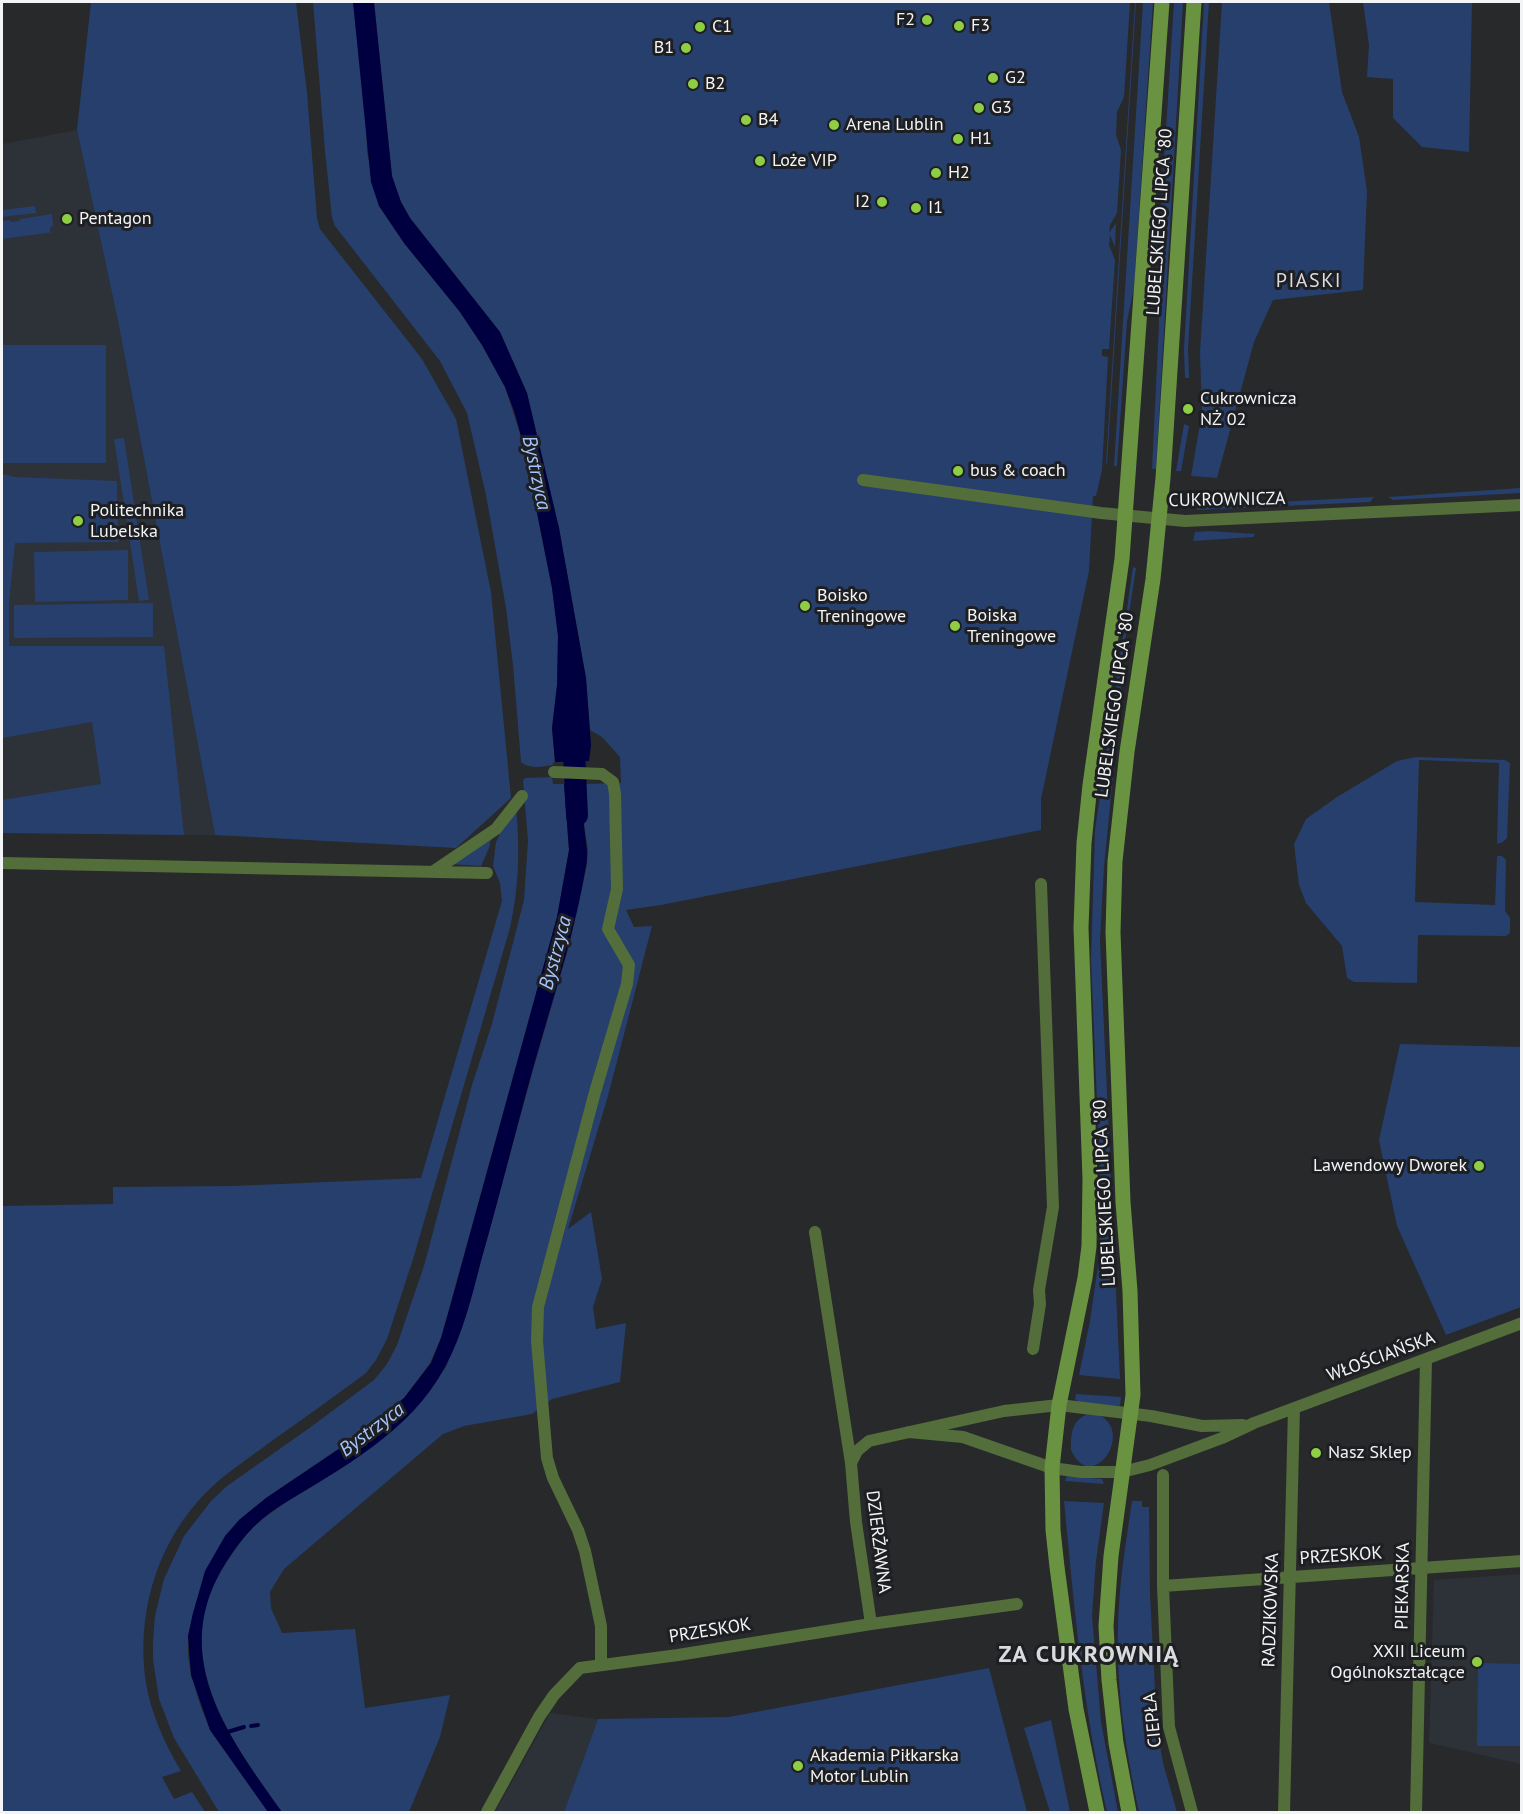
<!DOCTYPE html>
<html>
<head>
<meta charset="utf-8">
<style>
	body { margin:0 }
	#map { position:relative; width:1523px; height:1814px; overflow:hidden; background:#27292b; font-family:"PT Sans",sans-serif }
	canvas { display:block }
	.frame { position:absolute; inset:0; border:3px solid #f3f4f6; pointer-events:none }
</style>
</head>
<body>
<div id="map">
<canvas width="1523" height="1814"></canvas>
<div class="frame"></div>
</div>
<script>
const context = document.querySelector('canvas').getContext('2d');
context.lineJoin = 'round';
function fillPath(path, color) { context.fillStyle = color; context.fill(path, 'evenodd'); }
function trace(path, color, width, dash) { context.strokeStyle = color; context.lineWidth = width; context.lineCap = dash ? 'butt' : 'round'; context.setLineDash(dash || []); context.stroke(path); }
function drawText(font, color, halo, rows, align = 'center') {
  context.font = font + ' "PT Sans",sans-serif'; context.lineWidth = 6; context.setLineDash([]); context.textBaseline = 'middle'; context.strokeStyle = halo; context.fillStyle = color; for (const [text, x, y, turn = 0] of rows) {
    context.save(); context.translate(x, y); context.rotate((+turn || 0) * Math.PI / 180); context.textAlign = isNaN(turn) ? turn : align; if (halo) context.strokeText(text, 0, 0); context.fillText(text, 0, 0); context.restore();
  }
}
fillPath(new Path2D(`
	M77,130l41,191 97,514 -213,-2v-689z
	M1521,1574v190l-92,-21 5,-163z
	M550,1713l48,6 -34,93h-69z`), '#2d3138');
fillPath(new Path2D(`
	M91,2h205l11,91 10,125 3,11 102,130 34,60 35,173 20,206 -55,50 -241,-13 -97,-514 -41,-191z
	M313,2h40l13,114 1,36 12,54 25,37 56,69 22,33 23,42 18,56 29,145 6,48 -1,49 -5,43 3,34h-2v3c-11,1 -23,5 -32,-3l-8,-97 -7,-57 -20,-113 -19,-82 -27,-52 -105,-135 -3,-8 -7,-67z
	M374,2h756l-6,95 -7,15 -1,23 5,15 -4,63 -7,12 -1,8 7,-10 -1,24 -5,-12 -1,10 6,15 -6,89h-7v7l6,1 -6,113 -6,26h-3l-4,75 -48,228v31l-380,75 -35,5 8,17 18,-1 -44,170 -40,133 23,-17 11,67 -9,28 3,22 30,-6 -6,59 -68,17 -20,15 -68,12 -21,8 -159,135 -14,23 1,16 11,25 73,-4 10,79 85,-13 -10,42 -31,75h-127c-45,-63 -102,-138 -72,-220 9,-23 27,-45 42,-65l168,-124 26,-36 22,-59 65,-238 36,-124 18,-81 1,-14 -4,-27 -1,-40 38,-1 -1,-26 -18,-20 -12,-7 -4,-52 -27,-150 -32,-135 -27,-61 -90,-114 -9,-16 -9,-26z
	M1135,2h1l-29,462 -1,-1z
	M1143,2h10l-19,286 -7,33 -10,145h-3z
	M1174,2h9l-27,467h-4l7,-145 -2,-52z
	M1204,2h5l-21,347 1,26v3h-4l-1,-29z
	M1222,2h107l13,90 17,45 8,54 -4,99 -90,10 -19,42 -37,136 -26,-2 11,-64 -2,-60z
	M1363,2h109l-3,150 -47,-5 -29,-29v-39l-26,-2 2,-32z
	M35,206l1,7 -34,4v-7z
	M52,214l1,12 -3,1v5h4l-52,7v-18l8,-1 1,2 9,-1v-2z
	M2,345h104v118h-104z
	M1184,424l5,2 -8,45h-5z
	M124,438l25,162 -10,1 -25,-162z
	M2,474l13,3 102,4 1,61 -103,1 -6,60v43h155l20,189 -182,-2v-33l99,-16 -9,-62 -90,16z
	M1521,488v5l-128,7 -5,-3z
	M1374,497l-4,5 -173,8v-4z
	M1210,531l45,3 -2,3 -60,4 2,-9z
	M128,550v50l-93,2 -1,-50z
	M1133,567l3,1 -14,92 -2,46 -16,161 -4,73 20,439 -41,-4 11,-54 10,-69 1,-56 -10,-236 4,-130z
	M153,603v34l-139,1v-33z
	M1416,757l89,3 5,3 -3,75 -4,4 -6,2 2,-81 -80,-3 -4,142 80,3 2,-49h5l4,4 -1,51 5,7v15l-4,3 -88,-1 -1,48 -63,-1 -7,-4 -5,-32 -36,-43 -7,-18 -5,-41 12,-25 31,-22 60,-36z
	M552,777l1,7h11l5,66 -12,67 -116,421 -11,25 -26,35 -52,42 -86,58 -27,22 -46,93 -5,24v18l3,20 10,32 9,23 58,82h-49l-45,-74 -15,-39 -6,-40v-18l2,-25 9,-37 20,-43 27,-35 16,-15 81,-57 66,-49 13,-16 10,-19 27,-79 48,-181 20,-61 32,-124 4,-59 -5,-61 2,-2z
	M516,807c4,43 3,79 -6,121l-97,331 -26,80 -11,21 -10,13c-32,24 -65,47 -97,70 -24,18 -50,34 -70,57 -44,49 -63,118 -53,183 5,31 19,61 35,88l-19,6 12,22 18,-7 13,20h-203v-556l1,-23 -1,-1v-26l111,-2v-17l121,-1 187,-8 81,-277 -2,-18 -7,-17 3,-24 7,-15z
	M491,838l-2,10 -8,18 -31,-2z
	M1400,1044l121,3v260l-75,28 -49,-109 -18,-86z
	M1076,1394l45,3 -1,9 -42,-4 -3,-3z
	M1087,1414c6,0 13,0 18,5 25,21 -15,74 -34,31 0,-17 0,-28 16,-36z
	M1067,1476l35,3 2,5 -39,-3z
	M1064,1501l40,2 -8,58 -4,55 9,106 17,90h-11c-24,-102 -33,-207 -43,-311z
	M1132,1501h10v6h7l1,87 7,133 6,36 14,49h-38c-13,-61 -23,-123 -21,-187 1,-41 8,-83 14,-124z
	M1478,1663l43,1v82h-44z
	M989,1668l38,144h-463l34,-93 131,-2z
	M1051,1720l19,92h-20l-26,-84z`), '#273f6d');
fillPath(new Path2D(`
	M353,2h21l18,174 9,26 9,16 90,114 27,61 32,135 27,150 5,67 -2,16 -34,1 -3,-34 5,-43 1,-49 -6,-48 -29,-145 -9,-32 -9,-24 -23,-42 -22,-33 -56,-69 -25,-37 -8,-24z
	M564,784h19c0,14 -1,28 1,41 1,14 5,27 2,41 -10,61 -29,119 -46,178 -9,30 -17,61 -25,91 -11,42 -22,84 -34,126 -9,35 -18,73 -36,106 -34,65 -105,102 -165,139 -26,16 -44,39 -59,65 -51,90 10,169 61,241h-14l-58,-82 -19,-55 -3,-39 5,-23 12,-42 20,-35 14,-16 27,-22 86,-58 52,-42 27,-35 10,-25 10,-35 106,-386 12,-67z`), '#000040');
trace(new Path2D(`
	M251,1726l7,-1
	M224,1733l20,-6`), '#000040', 4);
trace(new Path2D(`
	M573,731l4,84`), '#000040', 22);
trace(new Path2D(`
	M863,480l238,33 84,8 337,-16
	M554,772l48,2 11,8 2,12 2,95 -9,40 21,36 -2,19 -32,108 -57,215 -1,34 10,117 6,20 25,52 7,21 16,75v38
	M2,863l485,10
	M434,871l62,-42 26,-33
	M815,1232l36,231 5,59 15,102
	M1033,1349l7,-45 -1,-14 14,-83 -12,-323
	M909,1432l54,5 89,31 29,4h41l28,-7 72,-27 32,-15 268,-100
	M851,1463l6,-12 12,-10 135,-30 55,-6 92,11 51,10 41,-1
	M1163,1475v111l6,141 23,85
	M1163,1586l359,-25
	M487,1812l52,-95 15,-22 26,-27 98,-13 193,-31 146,-20
	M1284,1812l10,-404
	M1416,1812l10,-452`), '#536d3b', 12);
trace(new Path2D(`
	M1097,1812l-21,-103 -19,-142 -4,-37 -1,-62 7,-63 26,-127 4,-32 1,-67 -9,-251 3,-85 6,-58 32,-226 40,-557
	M1129,1812l-13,-69 -7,-63 -3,-54 5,-70 22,-161 -3,-104 -7,-89 -10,-270 2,-71 12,-109 26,-173 10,-101 31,-476`), '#6a9341', 15);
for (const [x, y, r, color] of [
	[927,20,6,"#8dce44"],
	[959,26,6,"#8dce44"],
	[700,27,6,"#8dce44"],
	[686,48,6,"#8dce44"],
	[993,78,6,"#8dce44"],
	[693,84,6,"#8dce44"],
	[979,108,6,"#8dce44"],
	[746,120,6,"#8dce44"],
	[834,125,6,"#8dce44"],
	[958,139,6,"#8dce44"],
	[760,161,6,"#8dce44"],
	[936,173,6,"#8dce44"],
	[882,202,6,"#8dce44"],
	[916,208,6,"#8dce44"],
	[67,219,6,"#8dce44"],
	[1188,409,6,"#8dce44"],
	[958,471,6,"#8dce44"],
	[78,521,6,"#8dce44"],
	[805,606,6,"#8dce44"],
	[955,626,6,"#8dce44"],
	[1479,1166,6,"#8dce44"],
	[1316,1453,6,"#8dce44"],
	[1477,1662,6,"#8dce44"],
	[798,1766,6,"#8dce44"]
]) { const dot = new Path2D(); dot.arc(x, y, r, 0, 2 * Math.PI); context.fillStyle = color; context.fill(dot); trace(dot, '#1e1f22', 2); }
drawText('18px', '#f3f4f6', '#1e1f22', [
	["F2",915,20,"right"],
	["F3",971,26],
	["C1",712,27],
	["B1",674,48,"right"],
	["G2",1005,78],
	["B2",705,84],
	["G3",991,108],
	["B4",758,120],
	["Arena Lublin",846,125],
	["H1",970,139],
	["Loże VIP",772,161],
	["H2",948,173],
	["I2",870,202,"right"],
	["I1",928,208],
	["Pentagon",79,219],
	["Cukrownicza",1200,399],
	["NŻ 02",1200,420],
	["bus & coach",970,471],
	["Politechnika",90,511],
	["Lubelska",90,532],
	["Boisko",817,596],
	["Treningowe",817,617],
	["Boiska",967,616],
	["Treningowe",967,637],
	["Lawendowy Dworek",1467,1166,"right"],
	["Nasz Sklep",1328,1453],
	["XXII Liceum",1465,1652,"right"],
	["Ogólnokształcące",1465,1673,"right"],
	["Akademia Piłkarska",810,1756],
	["Motor Lublin",810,1777]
], 'left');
drawText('18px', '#f3f4f6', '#1e1f22', [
	["LUBELSKIEGO LIPCA '80",1160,222,-86],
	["CUKROWNICZA",1227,500,-1],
	["LUBELSKIEGO LIPCA '80",1115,705,-82],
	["LUBELSKIEGO LIPCA '80",1105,1193,-93],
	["WŁOŚCIAŃSKA",1381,1357,-20],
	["DZIERŻAWNA",878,1542,83],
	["PRZESKOK",1341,1556,-4],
	["PIEKARSKA",1403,1586,-89],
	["RADZIKOWSKA",1271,1610,-88],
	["PRZESKOK",710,1631,-9],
	["CIEPŁA",1153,1720,-96]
]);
context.letterSpacing = '1.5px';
drawText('20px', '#d9dbde', '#1e1f22', [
	["PIASKI",1309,281]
]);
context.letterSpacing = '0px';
drawText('italic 20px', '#a5c4fd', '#1e1f22', [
	["Bystrzyca",536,473,78],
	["Bystrzyca",556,953,-75],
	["Bystrzyca",372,1430,-37]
]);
context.letterSpacing = '1.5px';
drawText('bold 24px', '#d9dbde', '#1e1f22', [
	["ZA CUKROWNIĄ",1089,1655]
]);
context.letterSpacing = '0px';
</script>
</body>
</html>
